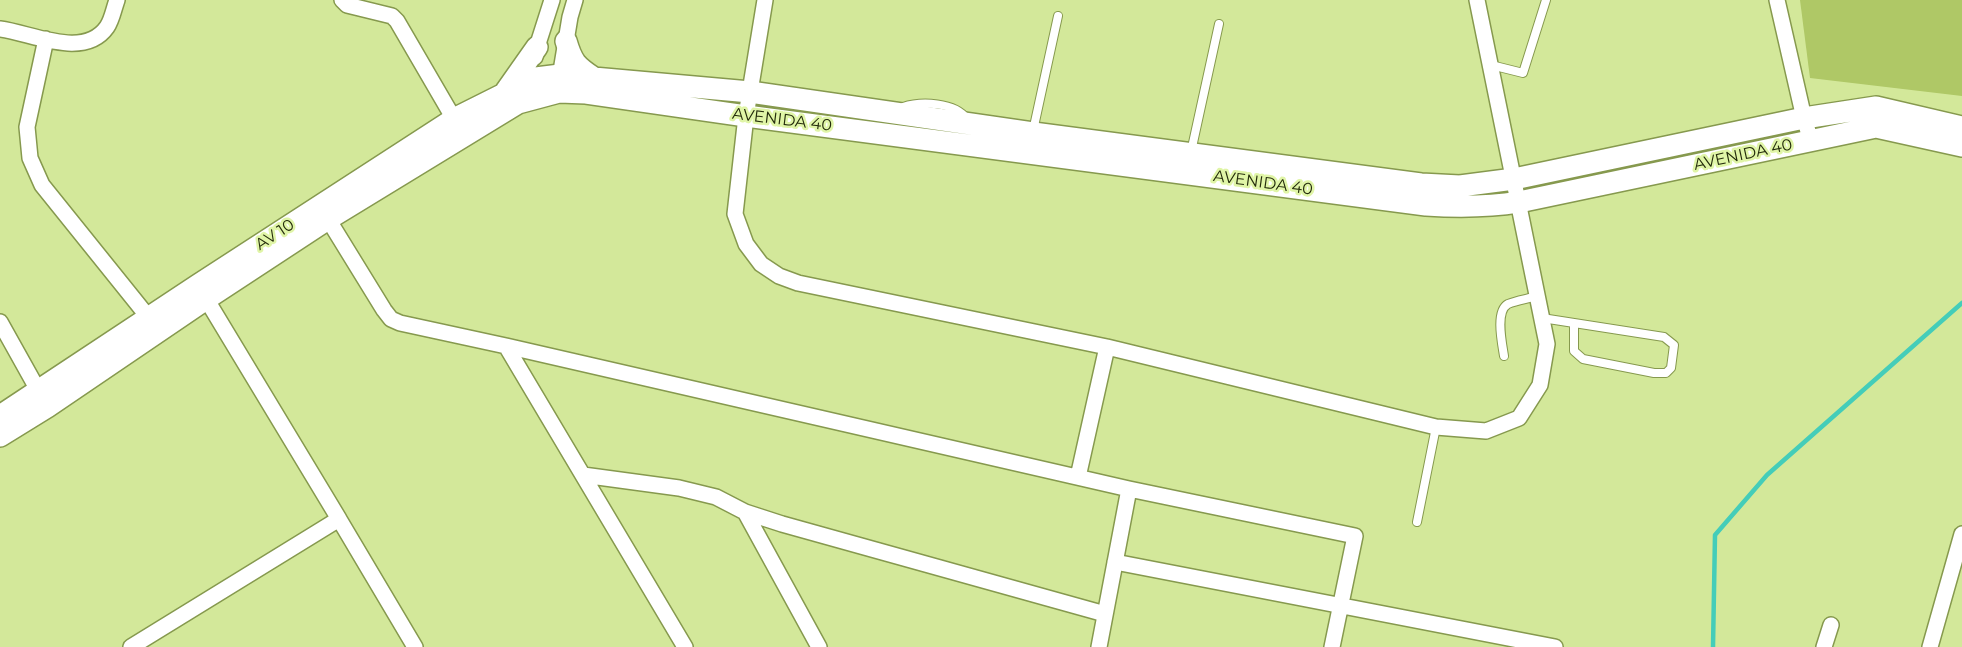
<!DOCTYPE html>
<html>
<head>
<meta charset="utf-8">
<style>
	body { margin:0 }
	canvas { display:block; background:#d3e89a }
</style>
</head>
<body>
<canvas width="1962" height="647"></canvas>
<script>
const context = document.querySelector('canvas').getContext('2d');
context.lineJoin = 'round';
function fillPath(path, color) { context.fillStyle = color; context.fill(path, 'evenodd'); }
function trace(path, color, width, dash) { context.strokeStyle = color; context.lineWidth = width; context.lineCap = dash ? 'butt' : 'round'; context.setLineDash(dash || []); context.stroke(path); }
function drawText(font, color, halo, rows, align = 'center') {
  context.font = font + ' Montserrat,sans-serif'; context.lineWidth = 5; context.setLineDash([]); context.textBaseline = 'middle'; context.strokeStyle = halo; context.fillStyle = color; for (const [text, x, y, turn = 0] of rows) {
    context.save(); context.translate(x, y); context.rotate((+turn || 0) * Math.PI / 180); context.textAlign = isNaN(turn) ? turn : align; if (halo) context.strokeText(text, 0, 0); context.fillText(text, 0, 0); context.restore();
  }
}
fillPath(new Path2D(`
	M1800,0h162v96l-152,-18z`), '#afc866');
trace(new Path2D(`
	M1713,647l2,-112 52,-60 195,-172`), '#44cdb9', 4.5);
const lane = new Path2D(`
	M1491,65l32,8 23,-73
	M903,107c18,-6 52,-5 64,12
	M1033,131l25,-115
	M1191,152l28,-128
	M1542,318l122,19 10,8 -3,23 -5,5h-12l-71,-14 -9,-8v-28
	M1504,356c-2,-13 -9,-45 4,-52 9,-4 20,-5 29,-8
	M1417,522l19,-95`);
const street = new Path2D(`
	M342,0l5,5 45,11 5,5 57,98
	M765,0l-19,116 -11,98 11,30 15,20 18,12 19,7 309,64 329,80 50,4 33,-13 21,-33 7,-41 -70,-344
	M1777,0l27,118 7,23
	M0,29c32,4 84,31 107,-2 5,-7 7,-19 10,-27
	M46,39l-19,88 3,31 12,27 107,133
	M535,57l2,-10 15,-47
	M559,83l11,-66 5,-17
	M328,219l56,91 7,9 9,4 106,23 179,301
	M202,292l137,227
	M0,322l43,77
	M506,346l623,143 226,47 -23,111
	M583,475l96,13 37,9 29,15 37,12 323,90
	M1078,477l29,-130
	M745,512l74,135
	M1115,562l440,85
	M131,647l208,-128 76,128
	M1099,647l30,-158
	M1824,647l7,-22
	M1930,647l32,-113`);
const secondary = new Path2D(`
	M566,41c6,21 10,25 28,37
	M506,91l31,-44
	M0,416l198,-131 256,-166 82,-41 24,-3 190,17 283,41 388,51 39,2 54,-7 290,-61 72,-11 86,20
	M0,436l47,-29 159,-108 122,-80 190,-116 41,-11 27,1 160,23 680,89c32,2 62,2 93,-3l357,-75 86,19`);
trace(lane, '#86994e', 10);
trace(street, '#86994e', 18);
trace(secondary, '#86994e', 24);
trace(lane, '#fff', 8);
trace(street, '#fff', 15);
trace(secondary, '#fff', 21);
drawText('16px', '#232b0b', '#e0f5a7', [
	["AVENIDA 40",782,120,7],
	["AVENIDA 40",1743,155,-12],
	["AVENIDA 40",1263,183,8],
	["AV 10",275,235,-33]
]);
</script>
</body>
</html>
